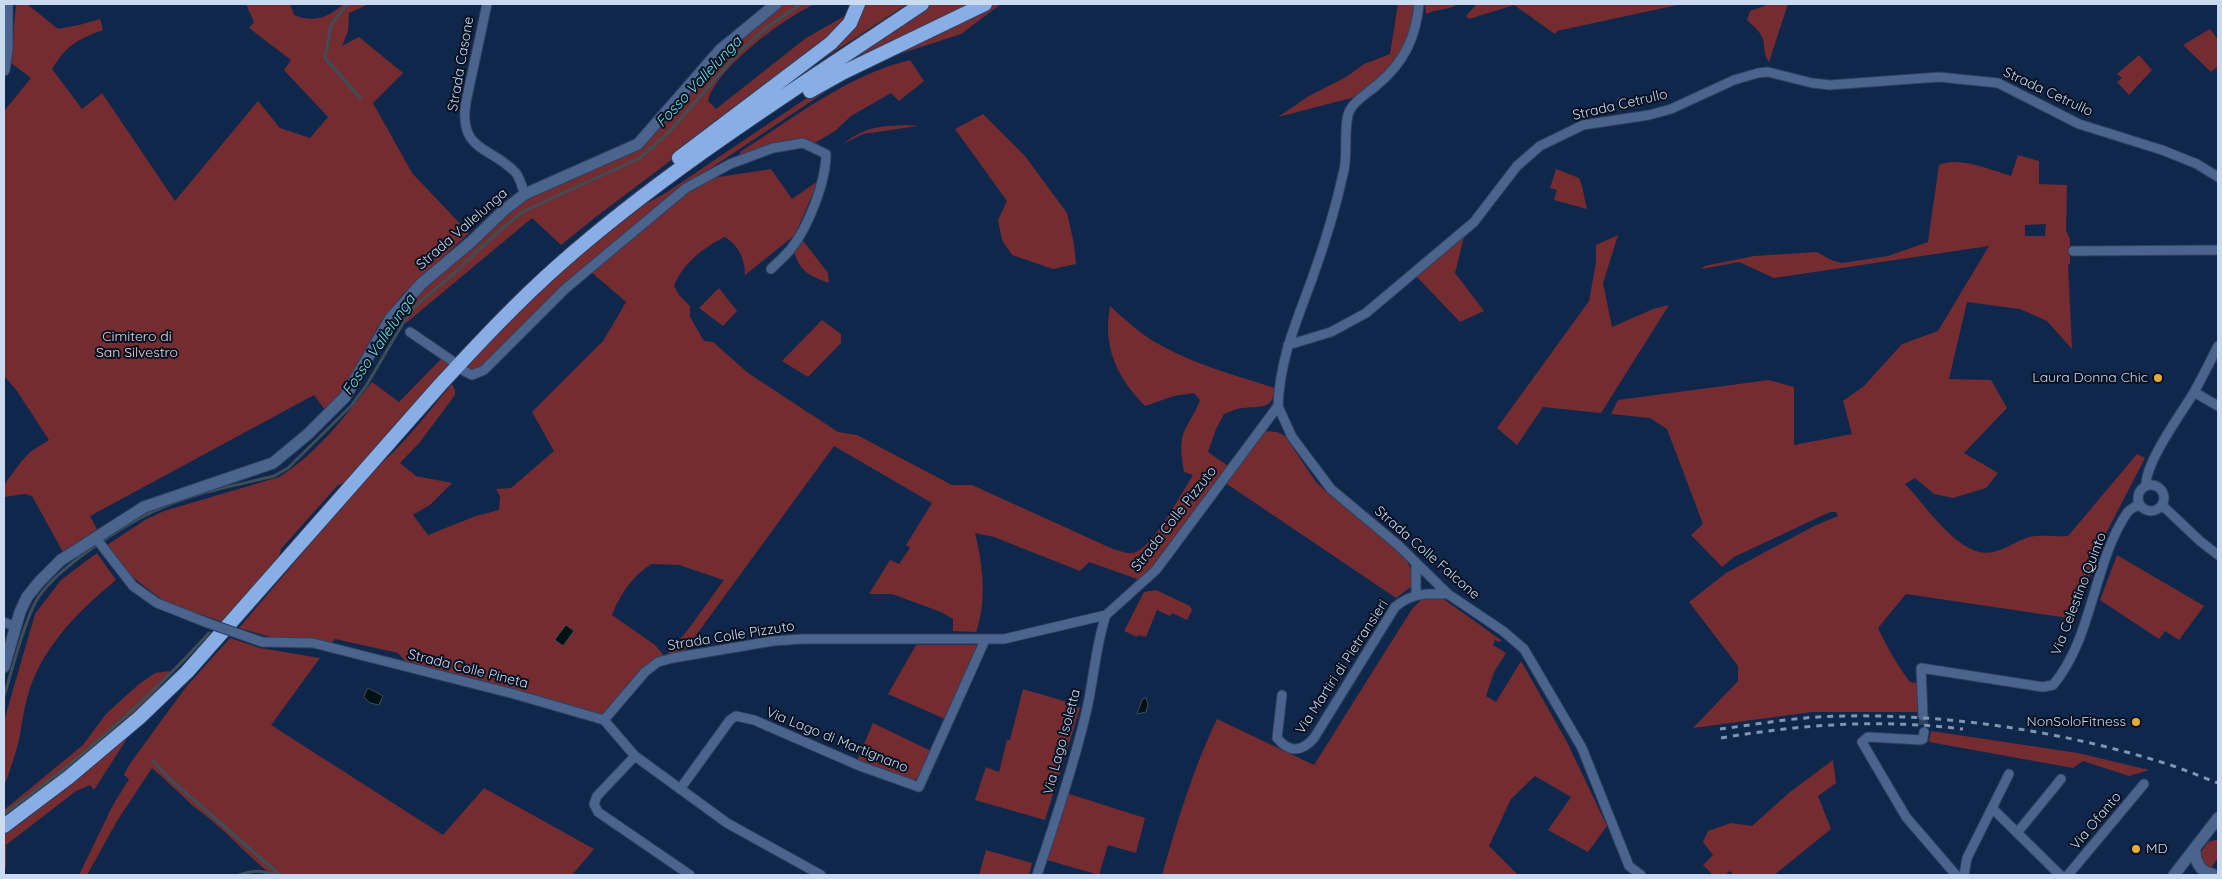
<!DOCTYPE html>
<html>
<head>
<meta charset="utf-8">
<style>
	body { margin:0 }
	#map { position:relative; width:2222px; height:879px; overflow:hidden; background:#10274c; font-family:Quicksand,sans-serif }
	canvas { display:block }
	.frame { position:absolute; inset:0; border:5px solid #cadaf1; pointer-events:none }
</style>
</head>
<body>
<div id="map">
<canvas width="2222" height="879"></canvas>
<div class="frame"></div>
</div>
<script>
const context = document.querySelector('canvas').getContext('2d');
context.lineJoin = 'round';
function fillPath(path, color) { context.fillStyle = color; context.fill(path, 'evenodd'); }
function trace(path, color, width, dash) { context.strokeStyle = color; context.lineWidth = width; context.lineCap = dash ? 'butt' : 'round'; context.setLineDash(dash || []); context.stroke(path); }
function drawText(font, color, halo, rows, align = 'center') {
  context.font = font + ' Quicksand,sans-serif'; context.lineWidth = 4; context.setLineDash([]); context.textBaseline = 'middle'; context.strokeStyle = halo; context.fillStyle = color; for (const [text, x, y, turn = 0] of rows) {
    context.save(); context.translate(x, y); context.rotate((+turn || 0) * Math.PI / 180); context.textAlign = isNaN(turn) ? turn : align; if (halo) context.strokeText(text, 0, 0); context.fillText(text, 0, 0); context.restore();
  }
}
fillPath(new Path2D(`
	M16,4h11l31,25 21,-4 21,-6 3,11c-27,10 -36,15 -51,39l30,40 20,-16 73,108 83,-100 22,27 30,10 18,-21 -44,-47 7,-10 -42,-32 5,-6 -8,-18h44l4,11c19,8 35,3 49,-11h26l-20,9 -1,18 -6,15 17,-9 44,36 -30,30 39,70 57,60 -66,61 -26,34 -34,62 -18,20 -11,-15 -224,121 7,13 -34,23 -31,-56 -7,-2 -21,3v-12l17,-23 9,-10 19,-12 -32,-49 -13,-15v-265l27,-33 -20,-15z
	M781,4h34c-30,13 -100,65 -107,97l8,8 90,-71 60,-34h41l-90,59 -6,-8 -214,161 -36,29 -29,-27 -126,105 -9,-6 25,-28 101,-90 117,-53 77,-88z
	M932,4h69l-40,30 -74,24 -50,26 -168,112 -119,102 -70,69 -6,3 -9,-2c42,-45 85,-89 133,-128 21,-17 41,-34 66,-46l162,-109 42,-32 -18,6z
	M1398,4h15l1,13 -6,24 -23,36 -30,20 -77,20 31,-21 37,-19 18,-13 26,-10z
	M1425,4h31l-1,2c-9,4 -19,3 -29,8z
	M1477,4h205l-125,27 -2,3 -41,-29 -45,14 -3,-3z
	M1770,4h18l-19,58c-6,-8 -4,-15 -6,-23 -3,-8 -10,-13 -16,-19l3,-9z
	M2210,29l8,11v26l-7,6 -28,-27z
	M2139,55l13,15 -23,25 -12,-13 5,-4 -5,-4z
	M910,60l14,21 -25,20 -8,-8 -40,23 -16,15 -22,13 -75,15 2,-7c54,-34 107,-77 170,-92z
	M983,114l42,42 42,57 7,31 2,20 -23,5 -41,-14 -10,-15 -4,-20 9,-19 -52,-72z
	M906,125l12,1 -55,8 -20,10c22,-17 36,-18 63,-19z
	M2018,155l21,6v23l28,1 -1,45 4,9v25l-2,1 4,84 -25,-28 -27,-12 -53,-7 -18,77 42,1 16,28 -43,45 34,20 -12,15 -33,10 -19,-4 -19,-16 -10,6c21,21 55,76 88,68 13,-3 24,-11 36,-15 11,-3 27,0 39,-1l69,-82 8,4 -45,87 -25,74 -169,-25 -28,34c9,19 19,37 32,54l9,1 1,29h-108l-119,16 45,-47v-15l-49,-64 37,-29 88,-47 24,-10 -2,-4h-6l-96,45 -12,10 -31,-32 12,-11 -36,-95 -17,-11 -39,-4 7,-14 151,-20 25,7v58l58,-11 -9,-33 21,-15 38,-42 36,-13 51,-85 -215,32 -35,-16 -37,7 2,-3 50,-10 63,-4 14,8 11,3 13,-2 33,-5 40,-14 11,-77c21,-9 51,5 72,11zM2046,224l-1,12h-20v-11z
	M771,169l21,30 26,-18 -23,54 -50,40c0,-16 -6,-29 -20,-38 -21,10 -42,26 -51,49l5,9 11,11v11l14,24 9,1 35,31 90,59 19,3 95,50h20l141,64c5,1 13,5 19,4 18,0 51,-62 61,-78l-9,-3c-2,-13 -5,-27 0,-40 5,-12 11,-18 16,-32l-6,-7 -20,3 -29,10c-29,-30 -42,-58 -35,-100 16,15 33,30 52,40 35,19 75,30 113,42 -1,22 -16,18 -32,20 -6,0 -13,4 -19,6l-8,15 -8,23 23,16 -77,100 -14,12 -51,-18 -9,9 -86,-34 -19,-4c8,31 12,70 1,99l-23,-1v-12l-12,-7 -49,-18h-23l21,-34 9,4 11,-16 -4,-3 26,-42 -98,-57 -151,207 -34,11 -50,53 -80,-25 -113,-30 -8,-9 -63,-14 -5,6 -56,-7 -35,-10 132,-156c32,-25 55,-58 81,-88l3,6v5l-35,47 -20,21 16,13 36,7 -21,21 -18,11 15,20 48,-19 23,-6 1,-14 -4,-7 15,-1 43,-37 -22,-39 71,-71 23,-39 -35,-30 99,-83 22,-11zM651,564l28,1 45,15 -34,47 -25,30 -10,-12 -43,-30c9,-22 19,-37 39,-51z
	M1556,169l23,9 3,8 5,23 -33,-9 3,-10 -7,-2z
	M1618,235l-15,48 9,44 41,-18 16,-4 -68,108 -58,-6 -26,38 -20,-17 92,-127 7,-38v-18z
	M1464,237l-9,36 29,38 -24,11 -44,-46z
	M801,238l27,35 1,10c-21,-8 -29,-11 -36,-34z
	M719,288l18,23 -14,15 -24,-18z
	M822,320l19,14v9l-33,34 -26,-16z
	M443,357l9,6 -103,117 -12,6 -56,63 -3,11 -55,62 -58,-20 -43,-33 -18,-22 41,-27 19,-9 115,-34c38,-23 66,-61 93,-95l27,20z
	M1264,431l13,1 8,4 31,46 15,14 70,57c9,11 13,19 10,34l-15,11 -172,-116z
	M97,553l19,27c-38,31 -76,69 -89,118 -4,14 -5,28 -8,42 -4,16 -10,32 -15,47v-66l31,-107 26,-34z
	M2117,555l87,51 -25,34 -14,-9 -6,8 -59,-39z
	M1156,590l34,16 2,4 -5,10 -15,-7 -2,3 -13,-6 -11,27 -8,-2 -1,2 -13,-6 20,-39z
	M1423,598h19l59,42 -1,2 -5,-2 -2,5 13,8 -12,19 -8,24 10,6 25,-41 46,81 40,84 -19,26 -40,-22 23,-33 -36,-21 -24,23 -22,47 28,28 -2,1h-353c15,-53 31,-106 55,-156l97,46 98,-156z
	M230,638l30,10 60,10 -49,67 172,110 41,-47 110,61 -22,26h-300c-20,-15 -36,-34 -55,-50 -7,-7 -17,-13 -25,-20 -13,-12 -26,-25 -40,-37l-35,53 -30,54h-8l34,-70 16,-26 -5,-4 5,-10 57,-78z
	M916,645h63l-34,74 -57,-25z
	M170,671l-16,24 -92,78 -58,45v-8l79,-65 23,-31 33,-30 16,-11z
	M1023,689l51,15 6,4 -35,112 -70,-20 11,-33 13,5 8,-32h3z
	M873,723l58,28 -10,24 -9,7 -56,-19z
	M1931,731l147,22 71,17 -20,6 -46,-15 -10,7 -144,-26z
	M128,737l-34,53 -4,-5 -14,6 -70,54v22l-2,4v-36l44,-33z
	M1833,760l3,23 -18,13 13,33 -57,46h-41l-3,-4 -6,4h-11l-10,-10 10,-10 -10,-13 5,-11 23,-8 21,3 38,-34z
	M1066,793l79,25 -9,35 -28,-8 -9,30 -52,-15z
	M2215,840h3v18l-7,10 -7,-5 -3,-11 7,-10z
	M986,850l46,13 -3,12h-50z`), '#742c30');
const water = new Path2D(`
	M566,625l8,6 -11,15 -8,-6z
	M368,688l15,8 -4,9 -9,-2 -6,-6z
	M1146,698l2,6 -2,8 -9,2 5,-14z`);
fillPath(water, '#001213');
trace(water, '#3d4e56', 1);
trace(new Path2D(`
	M347,4l-16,21 -6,33 36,41
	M4,696c9,-28 18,-68 31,-93 16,-32 92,-81 126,-95 33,-15 77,-23 113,-32l14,-8 63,-62 15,-20 43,-73c13,-15 29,-25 43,-38 24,-22 46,-45 72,-64l116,-53 28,-25 71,-81 27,-24 35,-24
	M153,761l18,19 109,95
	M4,814c72,-51 145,-115 205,-181
	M239,875c14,-5 22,-5 36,0`), '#3d4e56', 3);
trace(new Path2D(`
	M1923,716l1,16`), '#2c4265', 9, [9, 4.5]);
const minor = new Path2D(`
	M487,4l-21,98c-8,50 25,44 50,71 4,5 6,15 9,21
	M2073,251l145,-1
	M410,332l41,28
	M1288,345l43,-13 35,-19 108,-91 43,-56 23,-20 43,-21 66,-10 22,-6 63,-29 24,-7 10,-1 44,11 18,2 109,-8 59,6 81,41 83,26 35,14 21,13
	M464,371l8,4 12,-5 81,-81 121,-101 44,-24 43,-16 30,-5 23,11c0,28 -18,74 -36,96 -6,7 -13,13 -19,19
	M2194,392l24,14
	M1278,406l14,31 39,52 67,56 50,49 55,37 21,18 58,99 47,118 12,9
	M2138 498a13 13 0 1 1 26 0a13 13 0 1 1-26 0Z
	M2146,486c-1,-23 34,-71 47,-92 9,-16 17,-32 25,-48
	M2163,506l37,35 18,14
	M95,537l38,49 24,17 48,19
	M1416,565v30
	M4,622l11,5
	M262,642l51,1 201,51 90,26 31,36 92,67 94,52
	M1282,695l-5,43c12,15 25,14 37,0l81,-131c16,-14 33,-14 53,-13
	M1923,716l-2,-48 122,19 10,-2c40,-47 40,-122 74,-172 3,-4 7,-6 12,-8
	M604,720l41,-48 13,-10 15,-4 100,-17 29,-2h202l102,-24 50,-45 122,-164c2,-48 18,-83 34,-127 13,-36 24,-72 32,-109 4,-16 -1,-48 6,-60 5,-10 19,-18 27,-25 27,-22 39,-48 42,-81
	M1924,732l-1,7 -2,1 -53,-3 -6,5 44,75 50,58
	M635,756l-38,40 -3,8 4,8 92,63
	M680,789l50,-69 6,-4 18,4 106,46 59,21 66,-147
	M1992,808l68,67
	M2017,833l44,-54
	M1037,875c18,-53 36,-107 49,-162 8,-33 9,-66 20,-98
	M1964,875l3,-17 42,-84
	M2068,875l76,-91`);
const tertiary = new Path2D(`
	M4,70l3,-20v-46
	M4,667l16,-55 7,-15 12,-15 22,-22 83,-53 129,-44 35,-29 37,-37 45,-78 31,-35 51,-43 32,-31 21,-16 113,-50 82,-94 56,-46
	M2195,848c-1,12 5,24 17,26
	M2174,875l44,-57`);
const trunk = new Path2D(`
	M810,91l34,-19 141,-68
	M679,158l152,-115 19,-20 8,-19
	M4,826l65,-49 70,-59 48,-46 253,-287c38,-41 77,-83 120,-121 111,-98 239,-177 362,-260`);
trace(minor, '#303f5e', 11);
trace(tertiary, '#303f5e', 13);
trace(trunk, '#303f5e', 16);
trace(minor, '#4a648d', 9);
trace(tertiary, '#4a648d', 11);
trace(trunk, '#89ade5', 14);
trace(new Path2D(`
	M1720,729c32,-4 65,-10 98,-12 113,-6 235,12 343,45 20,6 38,14 57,21
	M1721,738c82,-14 160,-19 242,-9`), '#8194b0', 3, [6, 6]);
const minorBridge = new Path2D(`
	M205,622l57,20`);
trace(minorBridge, '#303f5e', 11, []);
trace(minorBridge, '#4a648d', 9);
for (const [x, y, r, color] of [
	[2158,378,5,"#e8ab37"],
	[2136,722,5,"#e8ab37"],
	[2136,849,5,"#e8ab37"]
]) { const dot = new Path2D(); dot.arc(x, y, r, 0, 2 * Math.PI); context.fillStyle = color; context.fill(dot); trace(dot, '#071121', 2); }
drawText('14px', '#cadaf1', '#071121', [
	["Strada Casone",461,64,-80],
	["Strada Cetrullo",2048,92,25],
	["Strada Cetrullo",1620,105,-13],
	["Strada Vallelunga",462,229,-41],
	["Strada Colle Pizzuto",1174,519,-52],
	["Strada Colle Falcone",1427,553,41],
	["Via Celestino Quinto",2079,594,-69],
	["Strada Colle Pizzuto",731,636,-9],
	["Via Martiri di Pietransieri",1342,667,-57],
	["Strada Colle Pineta",468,669,14],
	["Via Lago di Martignano",837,740,22],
	["Via Lago Isoletta",1062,742,-75],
	["Via Ofanto",2096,821,-50]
]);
drawText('14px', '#efd0cf', '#071121', [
	["Cimitero di",137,337],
	["San Silvestro",137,353]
]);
drawText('14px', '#cadaf1', '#071121', [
	["Laura Donna Chic",2148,378],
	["NonSoloFitness",2126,722],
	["MD",2146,849,"left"]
], 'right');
drawText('italic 15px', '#69e1e6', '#071121', [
	["Fosso Vallelunga",699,82,-47],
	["Fosso Vallelunga",379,345,-56]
]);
</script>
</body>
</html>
